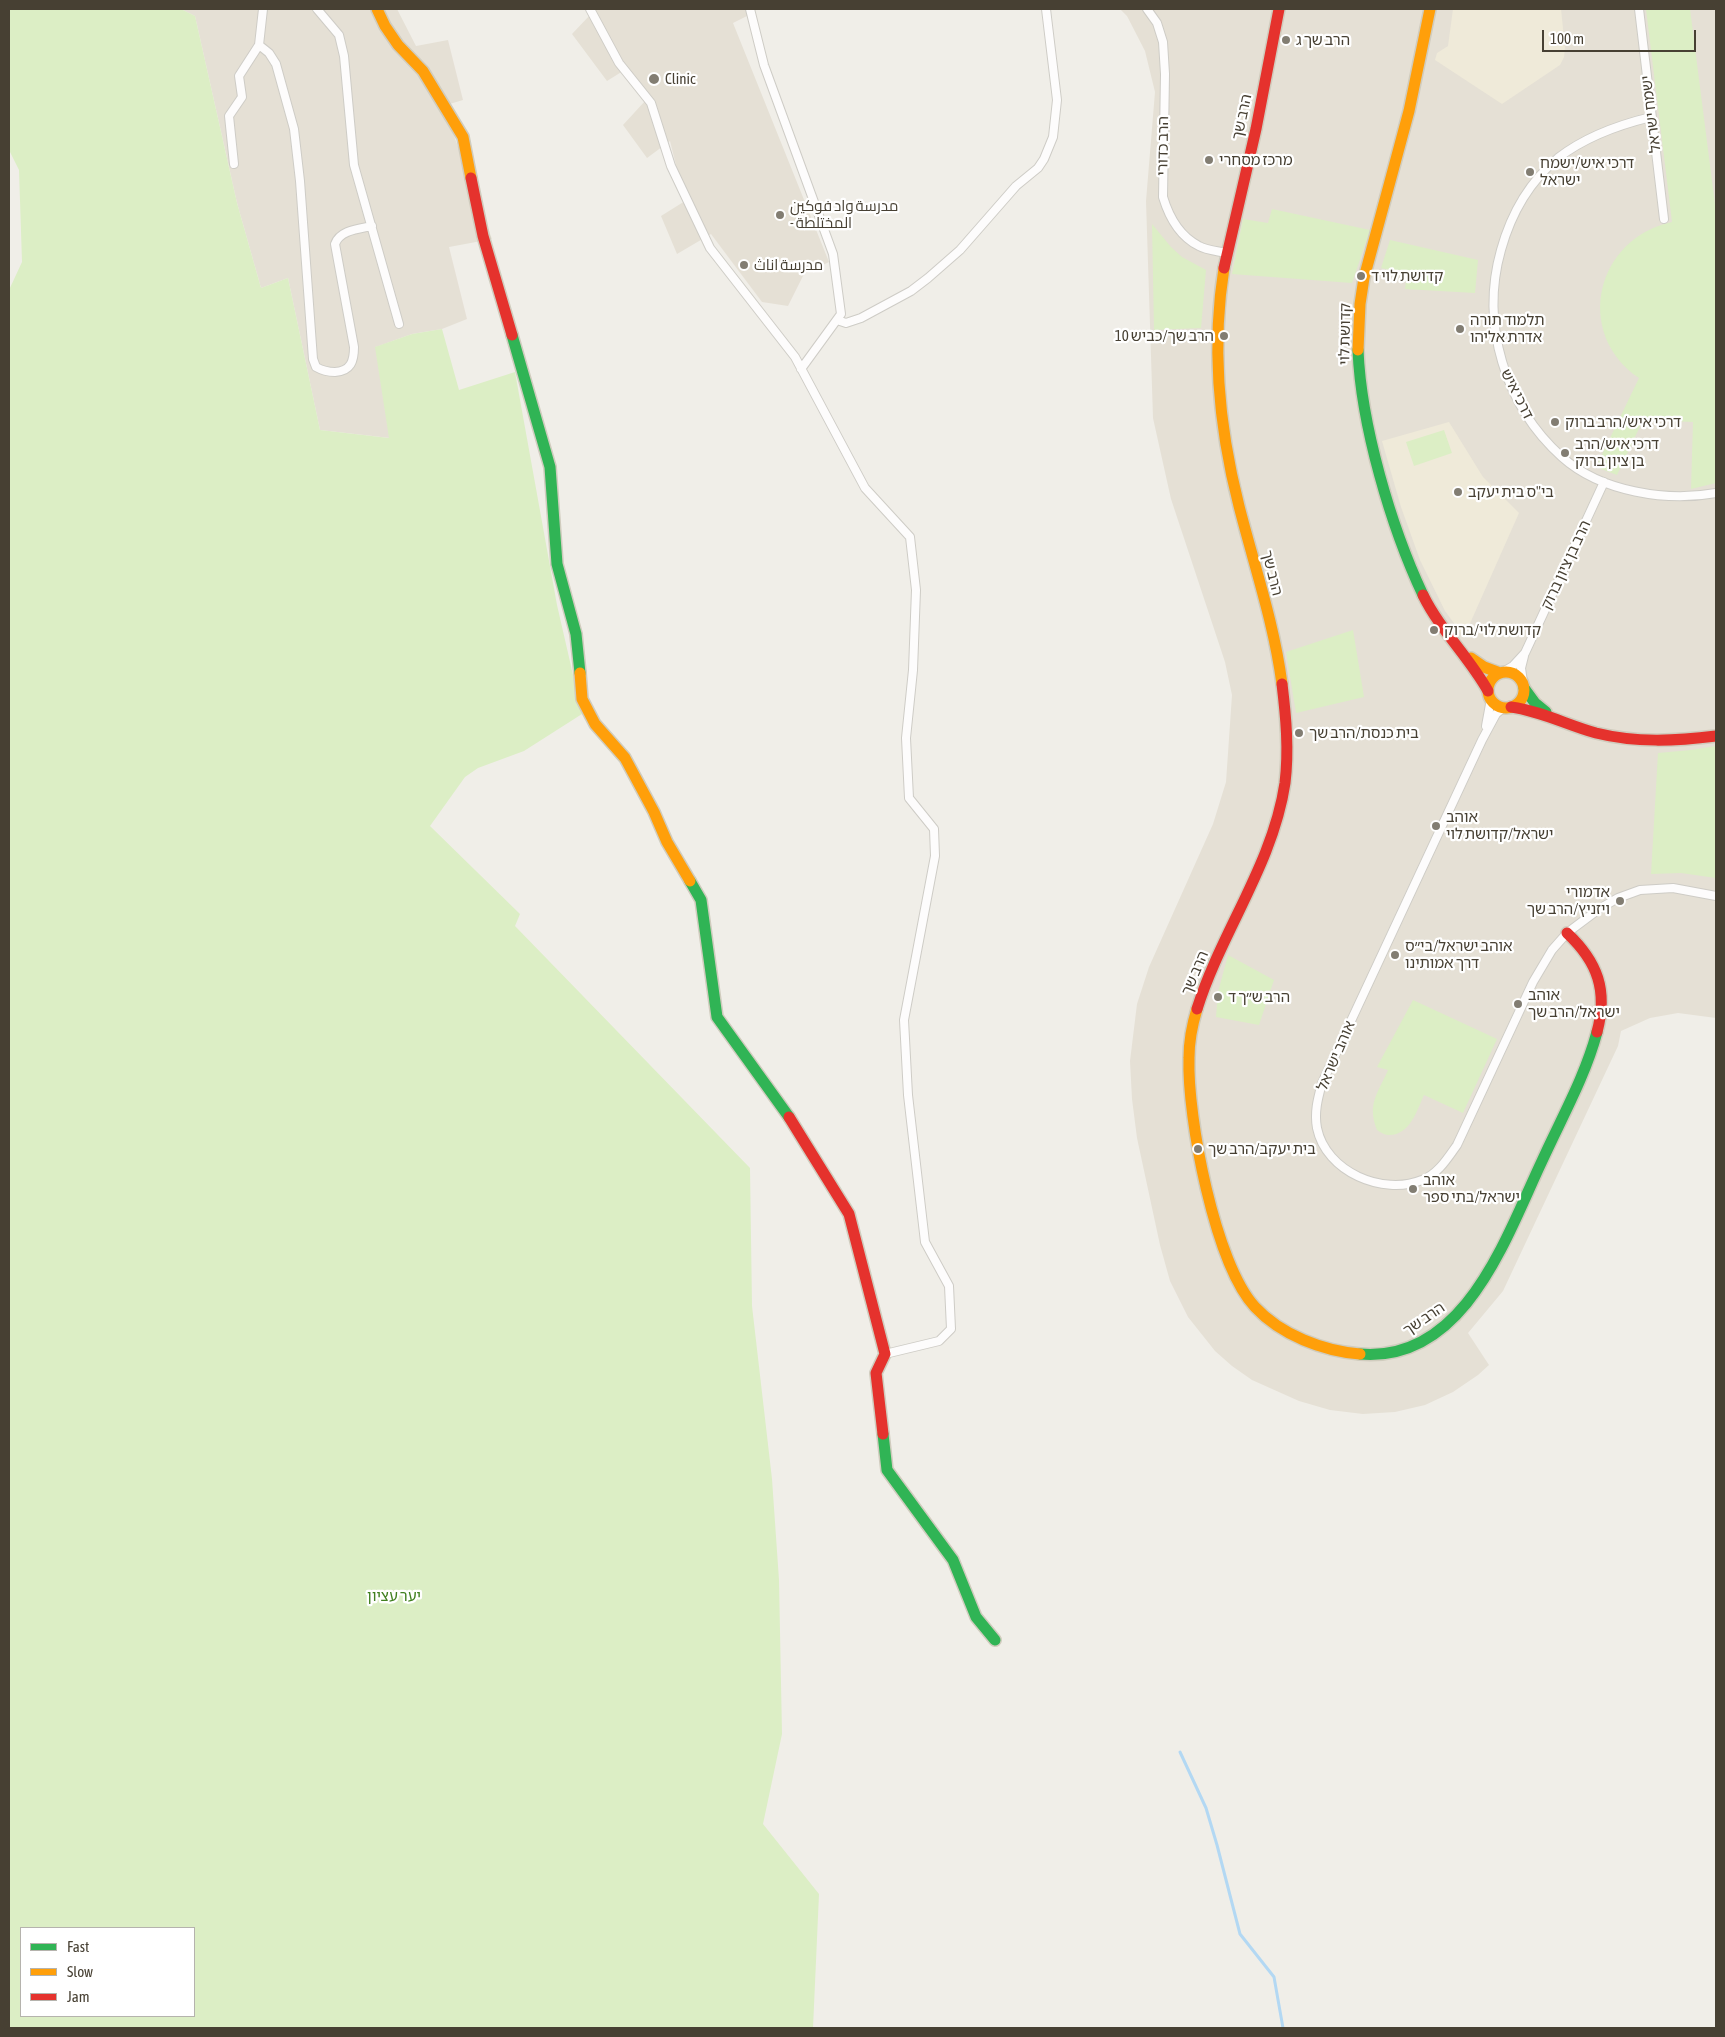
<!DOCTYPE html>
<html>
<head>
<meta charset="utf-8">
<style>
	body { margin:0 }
	#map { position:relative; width:1725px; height:2037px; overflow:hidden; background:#f0eee8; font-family:"Asap Condensed",sans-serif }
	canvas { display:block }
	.frame { position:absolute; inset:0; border:10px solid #474033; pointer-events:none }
	.legend { position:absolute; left:20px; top:1927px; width:175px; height:90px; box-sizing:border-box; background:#fff; border:1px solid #b5b3ad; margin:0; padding:6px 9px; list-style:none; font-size:15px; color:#474033 }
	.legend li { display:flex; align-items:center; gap:10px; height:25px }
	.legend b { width:25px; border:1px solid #b5b3ad }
	.scale { position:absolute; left:1542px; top:30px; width:154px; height:22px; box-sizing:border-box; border:2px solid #474033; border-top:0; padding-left:6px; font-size:15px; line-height:18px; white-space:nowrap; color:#474033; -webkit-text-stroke:4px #fff; paint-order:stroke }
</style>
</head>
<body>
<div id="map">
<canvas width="1725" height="2037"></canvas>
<div class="frame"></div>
<ul class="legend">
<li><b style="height:6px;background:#30b455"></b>Fast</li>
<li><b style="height:6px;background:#ff9f0a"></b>Slow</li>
<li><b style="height:6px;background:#e5322d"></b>Jam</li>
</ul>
<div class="scale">100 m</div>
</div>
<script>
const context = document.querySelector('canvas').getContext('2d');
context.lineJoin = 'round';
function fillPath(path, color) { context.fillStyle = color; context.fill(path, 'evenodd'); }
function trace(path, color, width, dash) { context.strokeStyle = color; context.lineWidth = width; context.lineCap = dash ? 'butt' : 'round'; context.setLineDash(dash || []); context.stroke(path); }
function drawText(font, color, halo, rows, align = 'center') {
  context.font = font + ' "Asap Condensed",Cairo,"Noto Sans Hebrew",sans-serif'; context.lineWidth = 4.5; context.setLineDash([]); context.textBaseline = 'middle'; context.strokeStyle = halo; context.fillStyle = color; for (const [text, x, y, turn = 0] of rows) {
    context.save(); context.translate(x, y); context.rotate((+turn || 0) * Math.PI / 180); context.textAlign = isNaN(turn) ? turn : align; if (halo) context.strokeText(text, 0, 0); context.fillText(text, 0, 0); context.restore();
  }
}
fillPath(new Path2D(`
	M181,9h216l19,37 32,-6 15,60 -20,6 49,133 -43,8 18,72 -25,10 -30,5 -36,13 14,91 -70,-8 -32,-152 -27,10 -24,-85 -42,-187z
	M587,9h162l2,5 -18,9 96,239 -25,12 -16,32 -26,-4 -51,-68 -34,20 -16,-38 24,-15 -15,-60 -23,17 -24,-33 22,-24 -22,-30 -16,10 -35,-47 18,-19z
	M1120,9h596v1009l-38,-5 -28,5 -29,13 -3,15 -115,245 -35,42 21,32 -11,10 -25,17 -28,13 -30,7 -32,2 -33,-4 -31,-9 -47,-21 -20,-14 -17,-15 -27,-34 -18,-36 -10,-36 -23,-107 -5,-39 -2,-38 7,-57 12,-37 64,-143 13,-42 6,-87 -7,-33 -54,-163 -18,-81 -7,-217 9,-109 -10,-41 -18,-35z`), '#e5e0d5');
fillPath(new Path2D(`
	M1453,9h108l4,39 -1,9 -4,8 -58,39 -67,-44 2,-7 11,-7z
	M1449,422l34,55 36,36 -55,124 -19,-26 -25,-51 -19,-53 -19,-66z`), '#efead9');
fillPath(new Path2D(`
	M9,9h172l14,7 42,187 24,85 27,-10 32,152 69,8 -14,-91 37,-13 30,-5 17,61 56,-18 42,233 25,109 -58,37 -46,17 -13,9 -35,49 90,88 -5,12 235,242 2,138 20,173 7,101 3,154 -19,90 56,70 -6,134h-804v-1738l13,-28 -3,-92 -10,-20zM21,1928h173v88h-173z
	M1646,9h44l26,203v271l-25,6 2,-67 -50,-2 -26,55 -21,-8 43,-89c-66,-45 -43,-140 33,-156z
	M1272,209l98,21 -18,53 -120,-9 11,-55 25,4z
	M1152,224l19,23 11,10 24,13 -5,58 -47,2z
	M1390,240l88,20 -3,33 -70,-4 2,-15 -26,-6z
	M1444,430l8,23 -38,13 -8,-24z
	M1353,630l11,67 -68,16 -10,-61z
	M1716,746v132l-35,-5 -30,1 7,-121 33,-3z
	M1228,955l46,25 -15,45 -43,-8 2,-25z
	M1413,1000l84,39 -34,74 -39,-18c-7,15 -14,41 -36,40 -3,0 -8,-3 -11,-5 -10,-26 0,-35 11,-60l-11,-3z`), '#dceec5');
trace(new Path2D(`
	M1180,1752l26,56 11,37 23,89 34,43 9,51`), '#b3d8f3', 3);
const street = new Path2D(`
	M317,9l22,26 5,21 10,109 45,159
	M590,9l29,54 32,40 20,63 39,82 85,109 70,131 45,49 6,53 -3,80 -7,68 3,60 25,31 1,27 -31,164 4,75 17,147 24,44 2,43 -12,12 -54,13
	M750,9l14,56 69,189 8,60 -40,55
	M1147,9l10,14 6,19 2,32 -2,123c6,20 16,39 36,49 7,4 18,5 27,7
	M1639,9l25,210
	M259,45l10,8 7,11 18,65 6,52 13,178 3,8c7,4 12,5 19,5 16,-1 19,-11 19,-25l-19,-103c5,-14 24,-15 37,-18
	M1651,117c-33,8 -66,20 -93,41 -29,24 -47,56 -57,92 -21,74 4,156 61,207 39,35 105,45 154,36
	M234,164l-5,-48 13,-19 -3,-21 20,-31 4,-36
	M837,320l9,3 15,-5 50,-27 17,-13 32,-28 56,-64 22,-18 6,-9 9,-22 4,-37 -11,-91
	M1503,672l10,-6 12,-13 79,-171
	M1523,682l-2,-14 3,-12
	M1503,708l-7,6 -14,26 -160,343c-4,15 -8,29 -5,45 9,44 66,68 105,52 16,-6 25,-21 35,-35l76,-163 19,-32 15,-17 32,-24 19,-11 22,-8 33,-2 43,8
	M1486,726l5,-27`);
const fast = new Path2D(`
	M512,335l38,132 7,97 19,70 4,39
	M1358,350c3,75 33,177 65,245
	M1524,688l11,15 11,9
	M690,881l11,19 16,117 72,100
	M1360,1354c105,9 146,-117 182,-193 19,-42 43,-84 55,-129
	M883,1434l4,36 66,90 23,57 19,23`);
const slow = new Path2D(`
	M377,9l8,17 13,19 25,26 40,66 8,41
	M1224,268c-13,81 -5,160 15,238 15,59 35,117 43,178
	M1358,350l2,-46 4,-26 45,-167 21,-102
	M1471,658l13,9 16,6
	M1488 690a18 18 0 1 1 36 0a18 18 0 1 1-36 0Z
	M580,673l2,26 13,25 30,34 29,54 13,30 23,39
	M1197,1009c-5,16 -8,32 -8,49 -2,59 26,206 66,249 26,28 68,44 105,47`);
const jam = new Path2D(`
	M471,178l12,58 29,99
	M1224,268l32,-139 23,-120
	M1423,595c17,35 46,62 65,96
	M1511,707c30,4 56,18 85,26 40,10 80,8 120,3
	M1567,933c31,29 41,58 30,99
	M1197,1009c24,-77 76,-145 88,-226 4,-33 1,-66 -3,-99
	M789,1117l60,97 36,140 -9,19 7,61`);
trace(street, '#ceccc6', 10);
trace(fast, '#d0ccbe', 14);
trace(slow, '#d0ccbe', 14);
trace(jam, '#d0ccbe', 14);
trace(street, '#fdfcfc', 8);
trace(fast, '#30b455', 11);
trace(slow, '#ff9f0a', 11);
trace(jam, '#e5322d', 11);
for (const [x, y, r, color] of [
	[1286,40,5,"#827d72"],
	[654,79,6,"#827d72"],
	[1209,160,5,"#827d72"],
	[1530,172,5,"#827d72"],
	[780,215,5,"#827d72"],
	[744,265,5,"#827d72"],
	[1361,276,5,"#827d72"],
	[1460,329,5,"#827d72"],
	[1224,336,5,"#827d72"],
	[1555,422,5,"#827d72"],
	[1565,453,5,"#827d72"],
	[1458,492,5,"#827d72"],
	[1434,630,5,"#827d72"],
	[1299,733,5,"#827d72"],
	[1436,826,5,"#827d72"],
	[1620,901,5,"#827d72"],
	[1395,955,5,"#827d72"],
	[1218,997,5,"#827d72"],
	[1518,1004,5,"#827d72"],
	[1198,1149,5,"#827d72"],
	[1413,1189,5,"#827d72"]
]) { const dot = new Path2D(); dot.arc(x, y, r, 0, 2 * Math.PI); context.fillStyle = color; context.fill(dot); trace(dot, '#fff', 2); }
drawText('15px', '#474033', '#fff', [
	["הרב שך ג",1296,40],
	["Clinic",665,79],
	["מרכז מסחרי",1219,160],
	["דרכי איש/ישמח",1540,163],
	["ישראל",1540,180],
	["مدرسة واد فوكين",790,206],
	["- المختلطة",790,223],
	["مدرسة اناث",754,265],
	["קדושת לוי ד",1371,276],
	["תלמוד תורה",1470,320],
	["אדרת אליהו",1470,337],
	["הרב שך/כביש 10",1214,336,"right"],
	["דרכי איש/הרב ברוק",1565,422],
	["דרכי איש/הרב",1575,444],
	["בן ציון ברוק",1575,461],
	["בי\"ס בית יעקב",1468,492],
	["קדושת לוי/ברוק",1444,630],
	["בית כנסת/הרב שך",1309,733],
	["אוהב",1446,817],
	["ישראל/קדושת לוי",1446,834],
	["אדמורי",1610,892,"right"],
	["ויזניץ/הרב שך",1610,909,"right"],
	["אוהב ישראל/בי״ס",1405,946],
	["דרך אמותינו",1405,963],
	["אוהב",1528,995],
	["ישראל/הרב שך",1528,1012],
	["הרב ש״ך ד",1228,997],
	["בית יעקב/הרב שך",1208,1149],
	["אוהב",1423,1180],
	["ישראל/בתי ספר",1423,1197]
], 'left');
drawText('15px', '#474033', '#fff', [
	["ישמח ישראל",1651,114,-97],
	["הרב שך",1242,117,-78],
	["הרב כדורי",1163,146,-89],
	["קדושת לוי",1345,334,-89],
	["דרכי איש",1517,394,63],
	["הרב בן ציון ברוק",1566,565,-65],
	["הרב שך",1272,573,76],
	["הרב שך",1195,973,-67],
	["אוהב ישראל",1336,1056,-67],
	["הרב שך",1424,1319,-34]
]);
drawText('15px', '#418020', '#fff', [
	["יער עציון",394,1596]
]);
</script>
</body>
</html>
